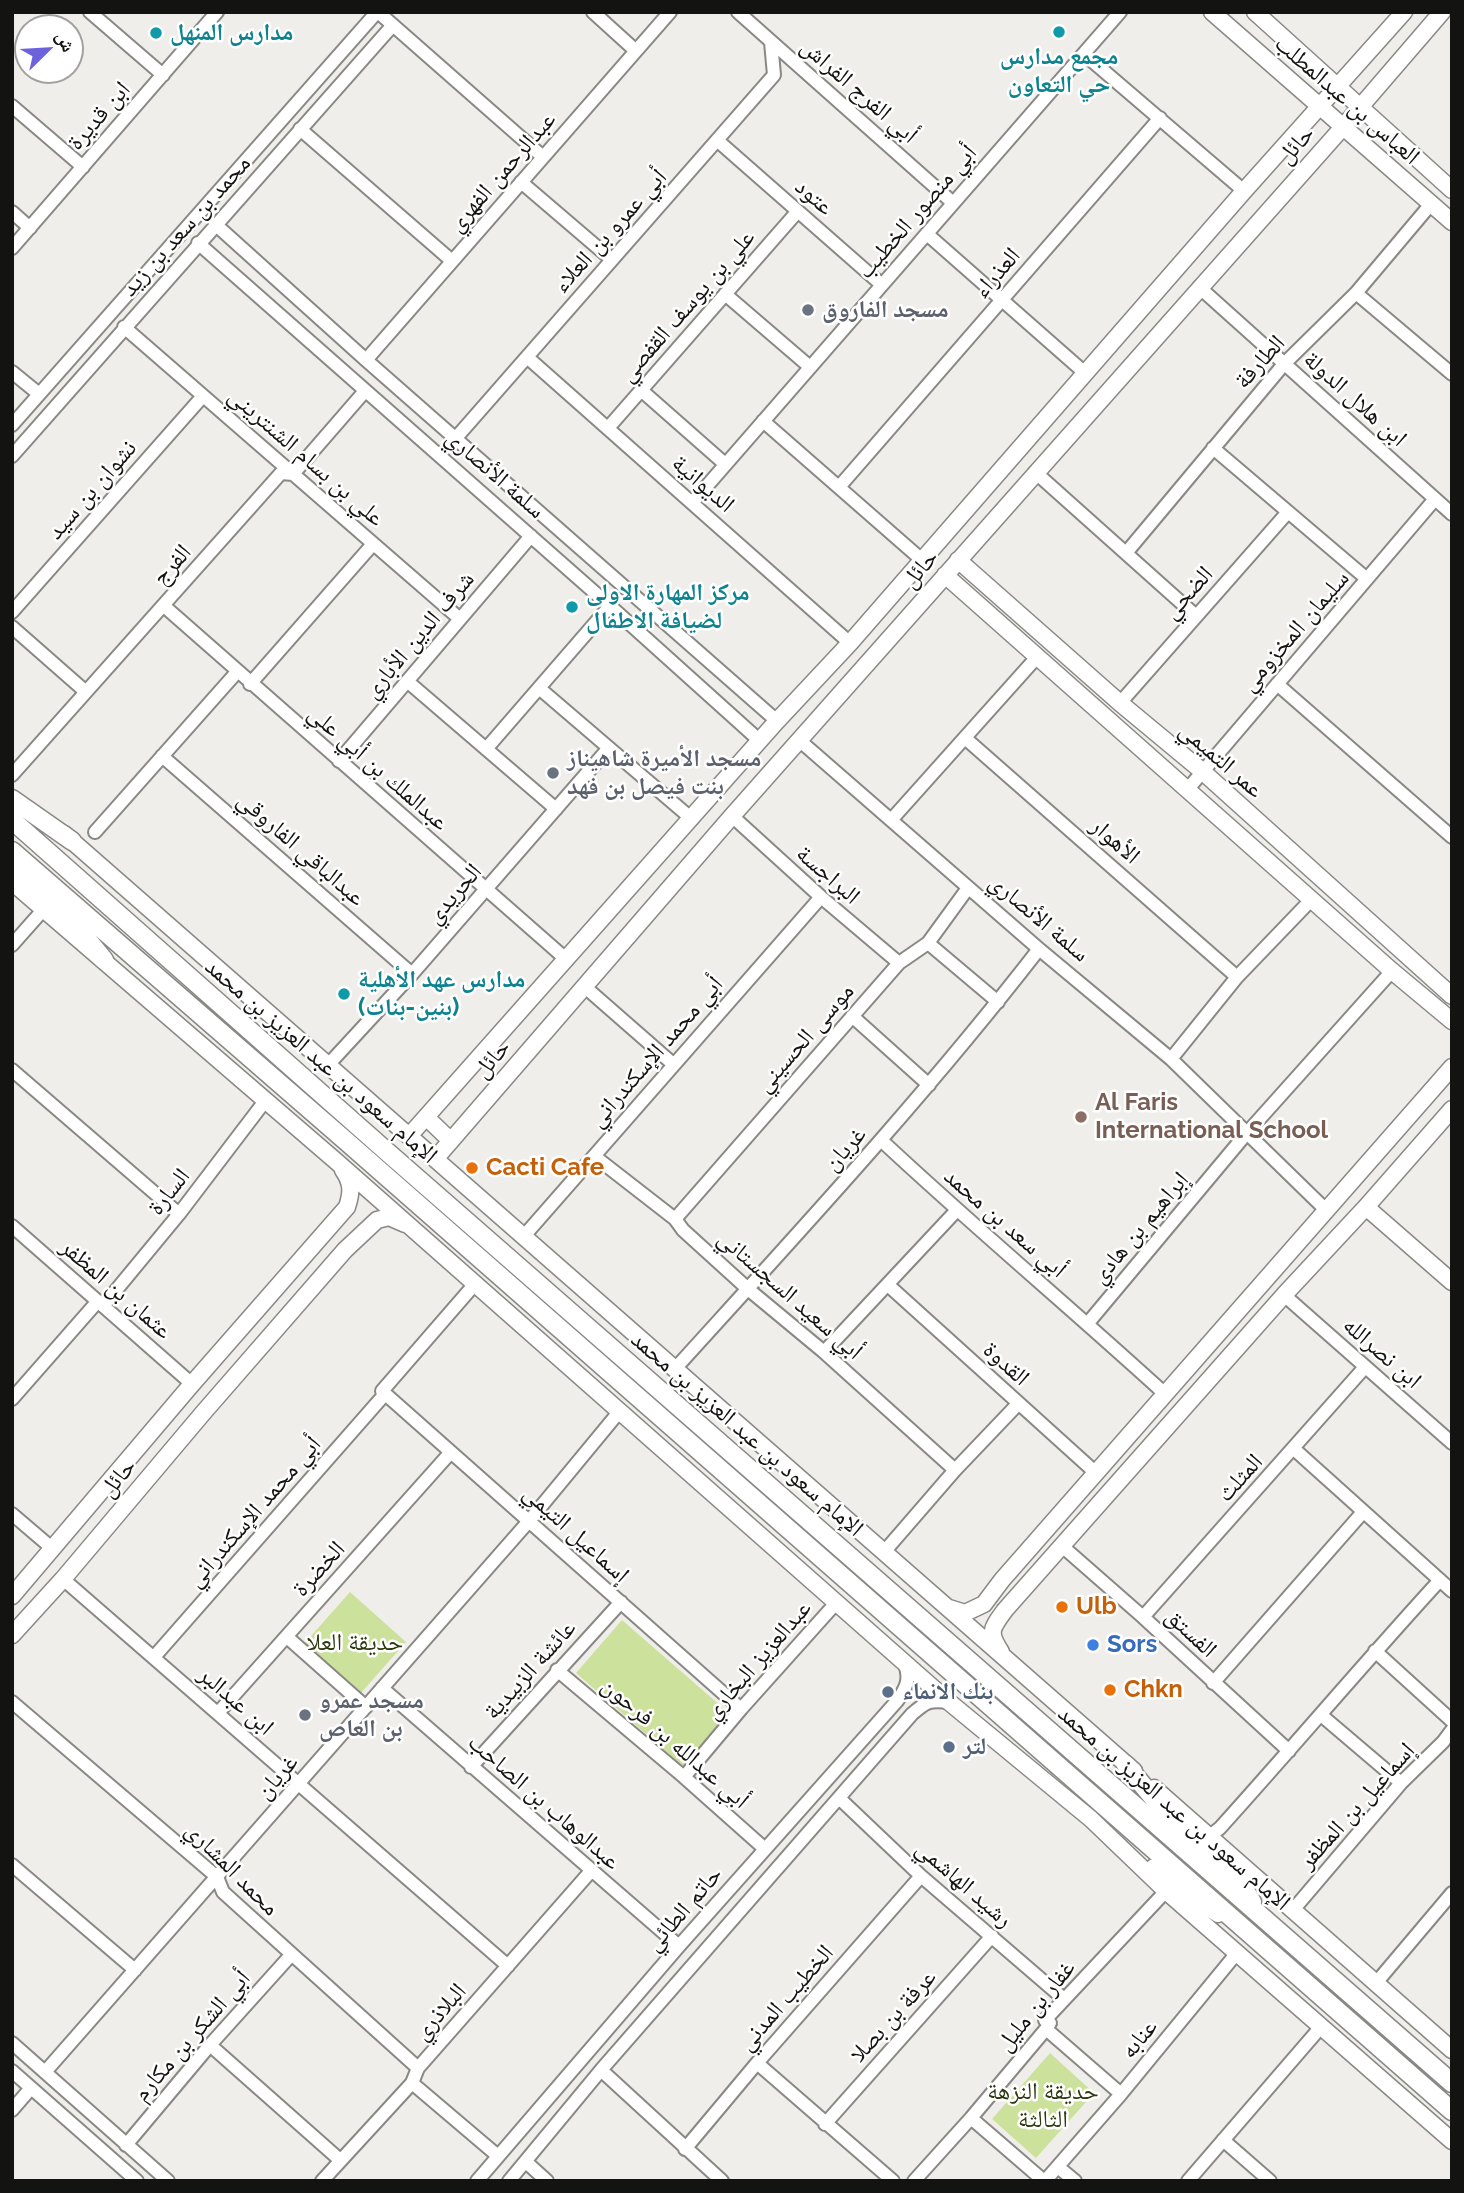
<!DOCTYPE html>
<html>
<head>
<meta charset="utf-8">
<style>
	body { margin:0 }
	#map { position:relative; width:1464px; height:2193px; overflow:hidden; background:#f0eeeb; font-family:Raleway,"Noto Naskh Arabic",sans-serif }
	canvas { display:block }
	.frame { position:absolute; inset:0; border:14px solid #131312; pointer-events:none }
	.north { position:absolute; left:14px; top:14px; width:70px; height:70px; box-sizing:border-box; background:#fff; border:2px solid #a1a1a0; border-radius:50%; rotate:66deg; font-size:19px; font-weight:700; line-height:28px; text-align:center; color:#131312 }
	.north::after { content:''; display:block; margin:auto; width:24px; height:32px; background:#6e62dc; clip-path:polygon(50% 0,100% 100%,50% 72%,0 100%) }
</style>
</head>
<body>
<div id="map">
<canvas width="1464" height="2193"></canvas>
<div class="frame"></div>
<div class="north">ش</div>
</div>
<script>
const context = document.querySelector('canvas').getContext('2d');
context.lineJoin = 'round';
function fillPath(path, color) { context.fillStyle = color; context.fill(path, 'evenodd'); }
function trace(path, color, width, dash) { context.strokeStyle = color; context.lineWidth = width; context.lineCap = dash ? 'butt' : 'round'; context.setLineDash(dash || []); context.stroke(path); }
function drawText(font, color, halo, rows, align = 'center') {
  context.font = font + ' Raleway,"Noto Naskh Arabic",sans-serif'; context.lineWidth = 5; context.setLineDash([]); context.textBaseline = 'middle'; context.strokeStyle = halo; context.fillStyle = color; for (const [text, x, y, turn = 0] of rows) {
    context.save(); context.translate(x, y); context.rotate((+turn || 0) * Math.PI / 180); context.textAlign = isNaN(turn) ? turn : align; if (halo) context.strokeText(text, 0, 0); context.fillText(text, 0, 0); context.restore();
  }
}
fillPath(new Path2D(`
	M350,1592l56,50 -46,52 -57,-49z
	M622,1620l108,94 -46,53 -108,-94z
	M1050,2053l44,40 -58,65 -44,-39z`), '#cce19b');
const street = new Path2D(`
	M90,12l73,63
	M378,12l165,145
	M593,12l43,39
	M738,12l214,190
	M1084,54l160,137
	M12,106l71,61
	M300,129l152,132
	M718,141l164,144
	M521,182l90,77
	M12,212l18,16
	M215,224l151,136 411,361
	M927,234l158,139
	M198,243l412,363 150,135
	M12,248l205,-236
	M1199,287l253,227
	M1356,293l96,81
	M725,294l85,73
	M124,327l336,292
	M527,357l323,286
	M366,360l304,-348
	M12,372l27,22
	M641,390l84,74
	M763,421l159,139
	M12,425l365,-413
	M608,428l190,-217
	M455,439l319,-364 -3,-33
	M1213,448l154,131
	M12,456l381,-431
	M1035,472l160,143
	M839,487l321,-369
	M692,503l428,-491
	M1126,553l158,-189 72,-71 75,-89
	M164,606l403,354
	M12,612l191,-216
	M12,627l74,65
	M407,681l149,128
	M250,684l123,-140
	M1277,684l175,153
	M539,688l153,131
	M1120,703l168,-191
	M965,738l272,239
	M799,740l240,209 132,110 156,152
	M486,749l124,-143
	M162,756l250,218
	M339,761l192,-225
	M12,775l269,-302 12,1 72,-83
	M1187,790l248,-291
	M732,816l89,81 78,66
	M892,819l145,-162
	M95,832l142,-160
	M928,943l70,59
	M12,945l31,-35
	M585,987l88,77
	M852,1016l77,69
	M1171,1059l66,-82 74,-77
	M328,1065l84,-91 196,-225
	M12,1070l167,144
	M881,1140c93,87 190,168 283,253
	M594,1156l81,63 8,11 65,59 76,63 131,118
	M675,1219l224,-256 29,-20 40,-55
	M12,1226l180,158
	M524,1236l297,-339
	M474,1285l-92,106 359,318
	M888,1285l208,188
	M1284,1295l168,148
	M103,1306l76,-92 86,-113
	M1088,1323l158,-189 146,-163
	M824,1352l133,-142
	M674,1370c125,-138 251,-274 365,-421
	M12,1399l86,-98
	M1294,1449l158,142
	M12,1514l41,35
	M1062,1546l81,71 146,134
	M884,1552l71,-82 63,-66
	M63,1579l445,387
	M1143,1617l222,-250
	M287,1637l79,70
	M1375,1651l77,70
	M154,1657l231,-263
	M557,1670l127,107 81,72
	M1213,1683l150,-171
	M382,1688l297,258
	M12,1702l205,175 6,15 195,176
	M218,1713l233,-261
	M1321,1715l80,68
	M471,1767l150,-165
	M684,1777l57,-68 95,-106
	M839,1798l82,78 143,123
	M1210,1836l10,-8c74,-82 145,-166 220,-248
	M12,1865l123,105
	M1293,1910l108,-127 42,-41 9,-12
	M1376,1983l76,-90
	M1046,2029l75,65
	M12,2043l156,138
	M210,2045l130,115
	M757,2063l136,118
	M601,2070l121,111
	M12,2071l125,110
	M45,2072l484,-551 90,-109
	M412,2083l86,73
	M12,2110l19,-22
	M971,2118l73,63
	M825,2124l167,-188
	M1223,2140l47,41
	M126,2145l84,-100 81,-90
	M685,2149l72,-86 164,-187
	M526,2162l21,19
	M1058,2167l17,14
	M322,2181l90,-98 6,-15 173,-197
	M477,2181l202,-235 218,-245c10,-14 14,-23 7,-39
	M509,2181l92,-111 311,-356c15,-13 17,-14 37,-12
	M914,2181l57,-63 75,-89 4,-6 -5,-3 121,-129
	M1045,2181l76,-87 115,-140
	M1188,2181l132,-153`);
const secondary = new Path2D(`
	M1212,12l240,210
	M1255,12l197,178
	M958,560l162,143 82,68 250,225
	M945,575l447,396 60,50
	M64,834l1070,937
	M12,882l325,280 612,540 142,117 75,72 286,250
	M427,1118l24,23
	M410,1135l367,-414 73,-78 394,-452 160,-179
	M436,1158l296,-342 611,-689 99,-115
	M1366,1207l86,75
	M12,1596l180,-212 155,-177c5,-15 5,-24 -4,-37
	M949,1608l16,5 19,-9 18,-24 450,-513
	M12,1635l51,-56 140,-166 142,-163 32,-30 12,-3 16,7
	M1001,1652c-13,-20 -10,-23 4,-42l279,-315 82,-88 86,-98
	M1154,1788l298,262
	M1154,1867l32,26 32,21`);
const primary = new Path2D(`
	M12,799l60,42
	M12,820l373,330 1067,933
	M12,851l334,290 1106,970
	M12,867l66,61 26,32
	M1126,1765l30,36 80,74 16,27`);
trace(street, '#8a8885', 16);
trace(secondary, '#8a8885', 19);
trace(primary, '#8a8885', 21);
trace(street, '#fff', 12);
trace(secondary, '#fff', 16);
trace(primary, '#fff', 18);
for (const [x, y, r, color] of [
	[1059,32,7,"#0f9aa8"],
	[156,33,7,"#0f9aa8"],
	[808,310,7,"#6b7280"],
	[572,607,7,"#0f9aa8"],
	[553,773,7,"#6b7280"],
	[344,994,7,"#0f9aa8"],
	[1081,1117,7,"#8d6e63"],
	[472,1168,7,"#e8710a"],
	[1062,1607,7,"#e8710a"],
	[1093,1645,7,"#3f7fe0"],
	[1110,1690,7,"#e8710a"],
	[888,1692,7,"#5c6f8a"],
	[305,1715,7,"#6b7280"],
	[949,1747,7,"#5c6f8a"]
]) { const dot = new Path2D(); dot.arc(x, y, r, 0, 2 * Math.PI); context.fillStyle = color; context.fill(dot); trace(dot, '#fff', 2.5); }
drawText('bold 24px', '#0d838f', '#fff', [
	["مدارس المنهل",170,33],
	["مجمع مدارس",1059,57,"center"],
	["حي التعاون",1059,85,"center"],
	["مركز المهارة الاولى",586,593],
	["لضيافة الاطفال",586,621],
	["مدارس عهد الأهلية",358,980],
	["(بنين-بنات)",358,1008]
], 'left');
drawText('24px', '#131312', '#fff', [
	["أبي الفرج الفراش",859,91,41],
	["العباس بن عبدالمطلب",1347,100,41],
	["ابن قديرة",99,116,-49],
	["حائل",1296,145,-48],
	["عبدالرحمن الفهري",502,172,-49],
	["عتود",814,197,41],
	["أبي منصور الخطيب",917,212,-49],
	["محمد بن سعد بن زيد",186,226,-48],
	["أبي عمرو بن العلاء",610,231,-48],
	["العذراء",997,273,-49],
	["علي بن يوسف القفصي",687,306,-49],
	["الطارفة",1260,362,-48],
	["ابن هلال الدولة",1355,399,42],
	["علي بن بسام الشنتريني",306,457,41],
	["سلمة الأنصاري",495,474,41],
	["الديوانية",703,484,41],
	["نشوان بن سيد",92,490,-49],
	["الفرج",172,565,-49],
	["حائل",920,569,-49],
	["الضحي",1188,593,-48],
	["سليمان المخزومي",1295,631,-49],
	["شرف الدين الأباري",419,635,-50],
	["عمر التميمي",1221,760,41],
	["عبدالملك بن أبي علي",378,768,41],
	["الأهوار",1115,841,41],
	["عبدالباقي الفاروقي",301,849,41],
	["البراجسة",828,875,41],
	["الحريدي",454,894,-49],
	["سلمة الأنصاري",1039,918,40],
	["موسى الحسيني",805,1038,-49],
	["أبي محمد الإسكندراني",656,1052,-49],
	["حائل",492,1059,-49],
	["الإمام سعود بن عبد العزيز بن محمد",321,1061,41],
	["غريان",845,1149,-48],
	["السارة",169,1192,-52],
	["أبي سعد بن محمد",1005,1223,41],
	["إبراهيم بن هادي",1140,1228,-50],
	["عثمان بن المظفر",116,1289,41],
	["أبي سعيد السجستاني",790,1295,41],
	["ابن نصرالله",1382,1353,41],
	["القدوة",1006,1364,42],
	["الإمام سعود بن عبد العزيز بن محمد",747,1434,41],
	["حائل",118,1478,-50],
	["المثلث",1240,1478,-48],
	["أبي محمد الإسكندراني",254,1512,-49],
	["إسماعيل التيمي",576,1534,42],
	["الخضرة",319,1569,-48],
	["الفستق",1191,1633,43],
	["عبدالعزيز البخاري",758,1660,-49],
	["عائشة الزبيدية",530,1670,-48],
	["ابن عبدالبر",236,1701,41],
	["أبي عبدالله بن فرحون",675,1743,41],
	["غريان",277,1777,-49],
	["عبدالوهاب بن الصاحب",544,1802,41],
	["إسماعيل بن المظفر",1357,1806,-48],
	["الإمام سعود بن عبد العزيز بن محمد",1174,1808,41],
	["محمد المشاري",232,1869,45],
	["رشيد الهاشمي",964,1884,41],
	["حاتم الطائي",684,1909,-49],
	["الخطيب المدني",786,1998,-49],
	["غفار بن مليل",1036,2006,-51],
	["البلاذري",440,2012,-49],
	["عرفة بن بصلا",893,2016,-48],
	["أبي الشكر بن مكارم",192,2036,-49],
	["عنابه",1139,2039,-51]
]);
drawText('bold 24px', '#5b616d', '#fff', [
	["مسجد الفاروق",822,310],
	["مسجد الأميرة شاهيناز",567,759],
	["بنت فيصل بن فهد",567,787],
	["مسجد عمرو",319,1701],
	["بن العاص",319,1729]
], 'left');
drawText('bold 24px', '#785e54', '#fff', [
	["Al Faris",1095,1103],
	["International School",1095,1131]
], 'left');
drawText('bold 24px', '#c56008', '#fff', [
	["Cacti Cafe",486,1168],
	["Ulb",1076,1607],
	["Chkn",1124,1690]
], 'left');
drawText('24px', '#2e3810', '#fff', [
	["حديقة العلا",355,1643],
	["حديقة النزهة",1043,2092],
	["الثالثة",1043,2120]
]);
drawText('bold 24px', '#366cbe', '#fff', [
	["Sors",1107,1645]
], 'left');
drawText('bold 24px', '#4e5e75', '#fff', [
	["بنك الانماء",902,1692],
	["لتر",963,1747]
], 'left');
</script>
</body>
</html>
